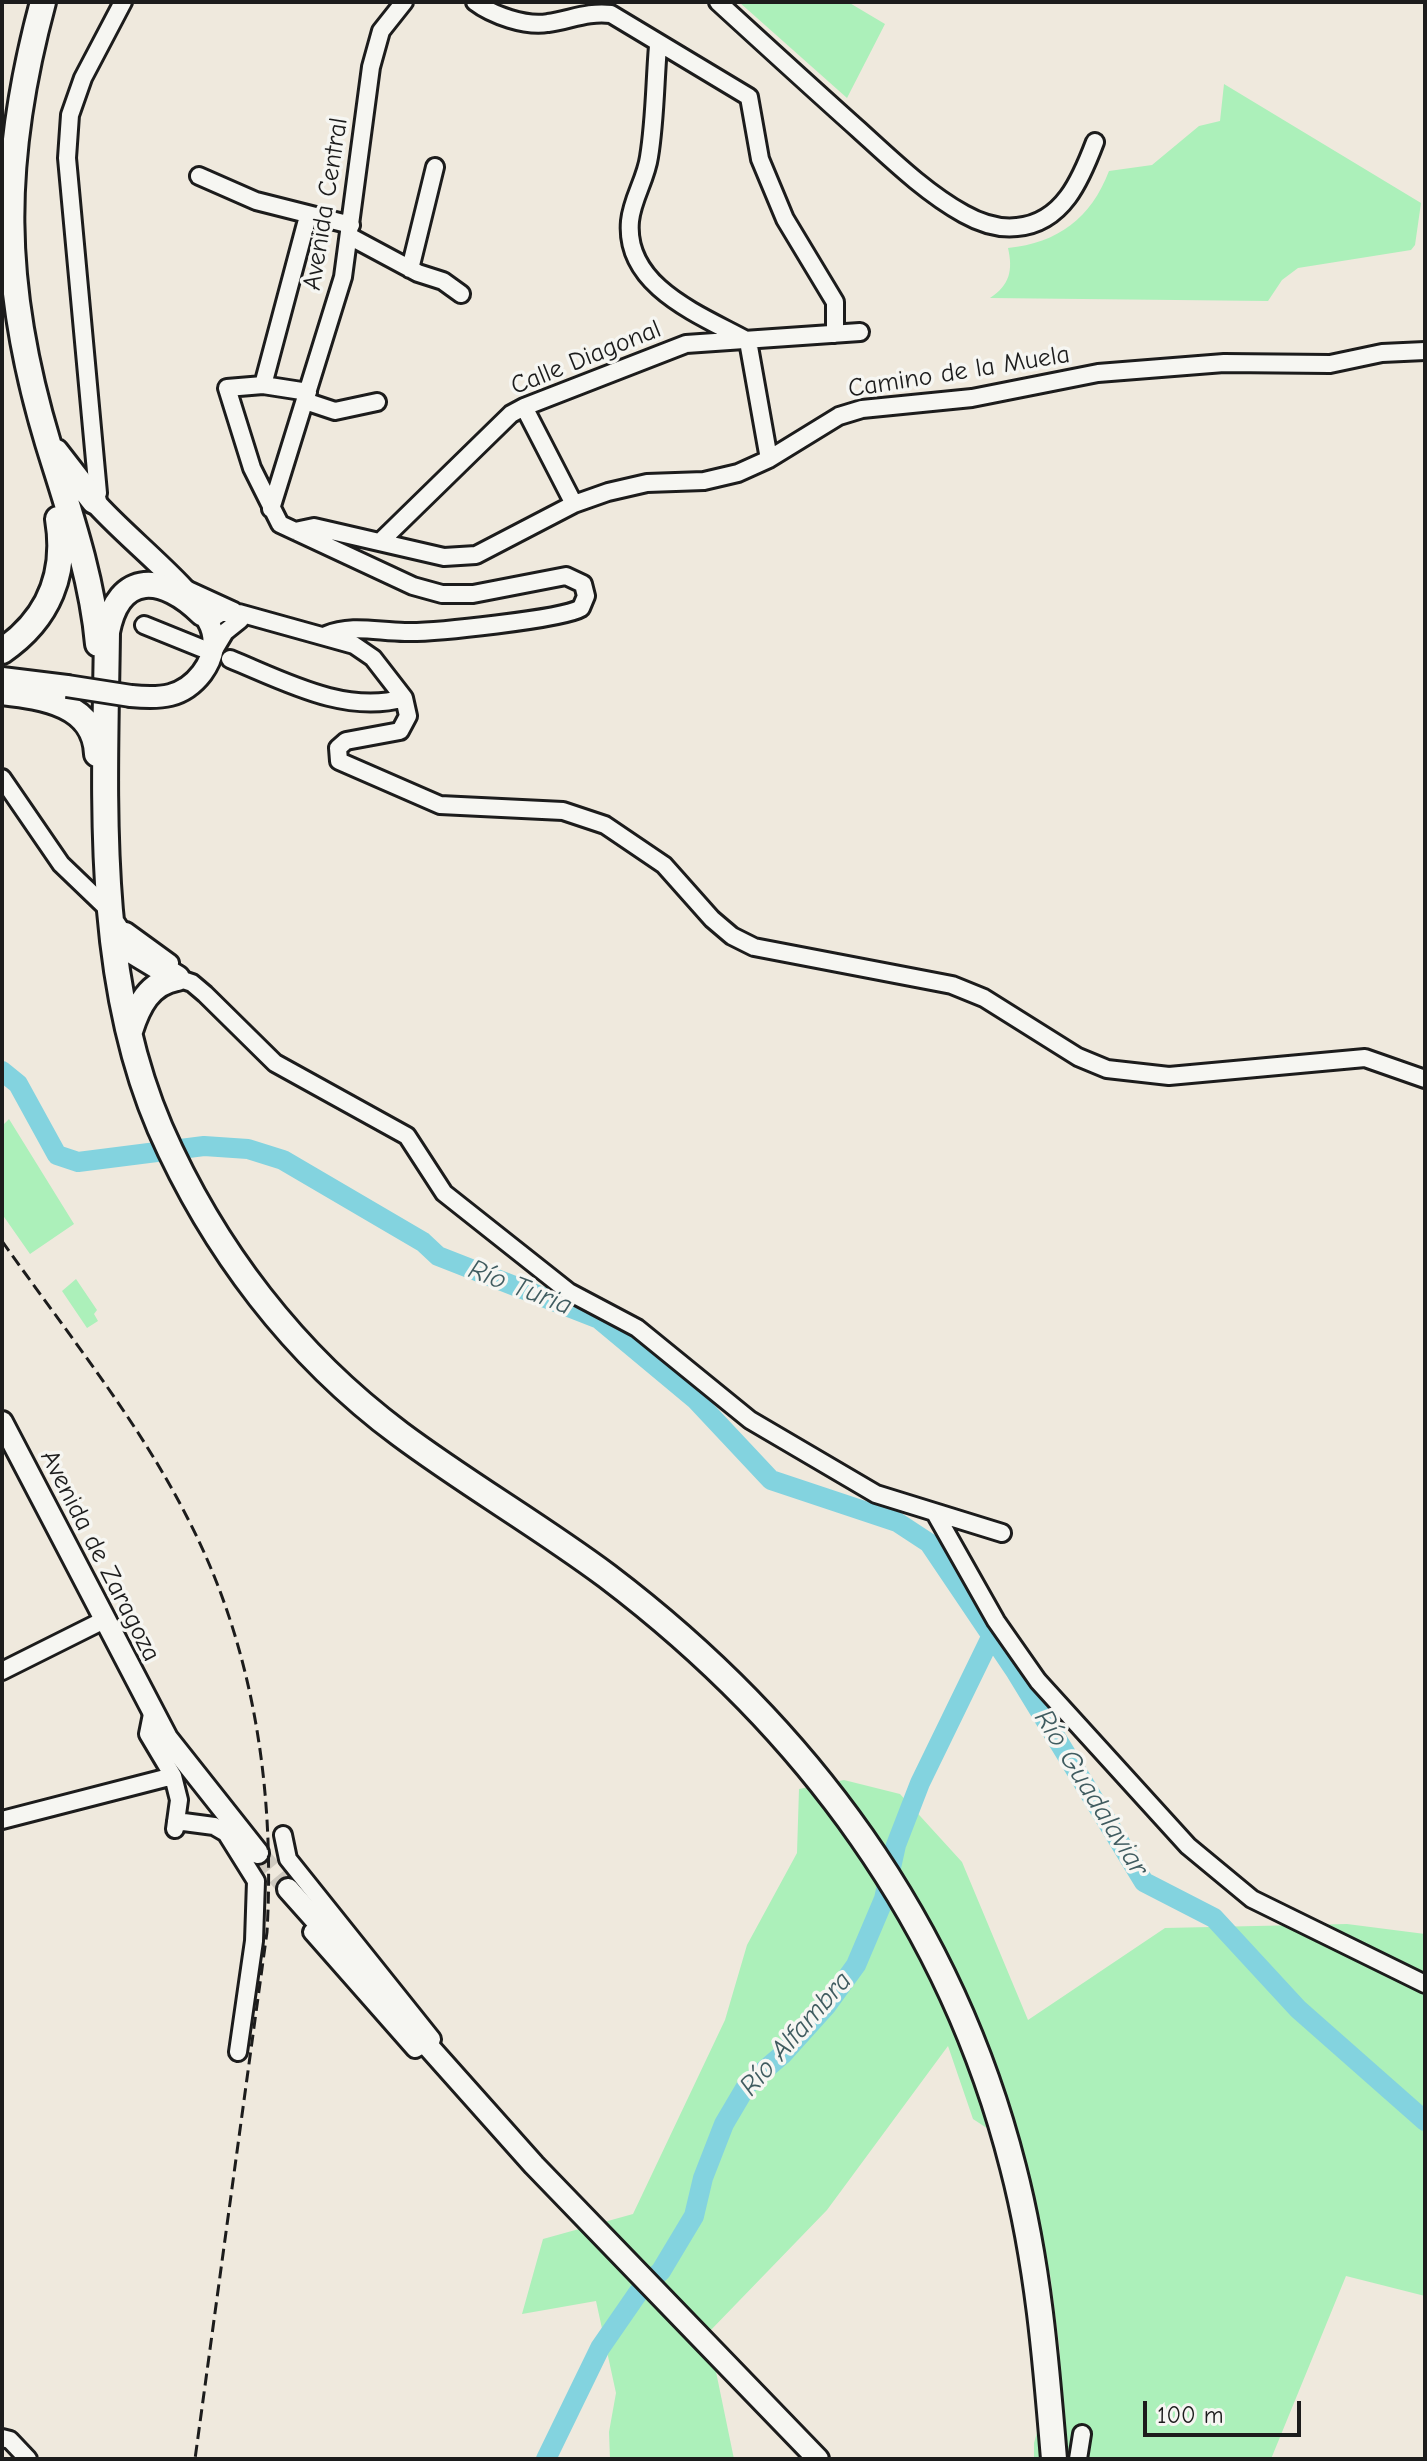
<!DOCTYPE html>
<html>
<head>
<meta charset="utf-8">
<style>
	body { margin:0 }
	#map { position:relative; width:1427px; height:2461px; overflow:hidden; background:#efe9dd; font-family:"Comic Neue",sans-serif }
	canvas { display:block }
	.frame { position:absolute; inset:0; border:4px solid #1c1c1c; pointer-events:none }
	.scale { position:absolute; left:1143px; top:2401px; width:158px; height:36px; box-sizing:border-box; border:4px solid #1c1c1c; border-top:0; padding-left:10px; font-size:24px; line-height:28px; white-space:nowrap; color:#1c1c1c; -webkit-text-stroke:6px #f6f6f2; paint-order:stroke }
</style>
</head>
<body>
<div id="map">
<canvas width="1427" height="2461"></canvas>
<div class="frame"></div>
<div class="scale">100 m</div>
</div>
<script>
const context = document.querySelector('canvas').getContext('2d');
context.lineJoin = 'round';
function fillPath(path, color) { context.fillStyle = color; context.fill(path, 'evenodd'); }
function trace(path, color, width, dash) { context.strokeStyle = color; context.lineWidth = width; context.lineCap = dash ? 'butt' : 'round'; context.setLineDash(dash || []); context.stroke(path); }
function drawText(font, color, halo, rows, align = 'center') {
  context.font = font + ' "Comic Neue",sans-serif'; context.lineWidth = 7; context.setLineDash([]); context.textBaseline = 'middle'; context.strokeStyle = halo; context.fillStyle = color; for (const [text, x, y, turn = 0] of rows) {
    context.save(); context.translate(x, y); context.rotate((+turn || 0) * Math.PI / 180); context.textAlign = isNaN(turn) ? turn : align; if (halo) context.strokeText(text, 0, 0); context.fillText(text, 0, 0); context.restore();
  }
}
fillPath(new Path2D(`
	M739,2h109l37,22 -38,74z
	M1224,84l197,119 -6,42 -4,5 -113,18 -16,12 -14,21 -278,-3c20,-13 23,-28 18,-50 50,-5 83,-30 101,-77l43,-6 47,-39 21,-5z
	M9,1119l65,105 -44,30 -28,-40v-88z
	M76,1279l21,31 -3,4 4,7 -11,7 -25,-37z
	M844,1780l56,14 62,68 66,158 137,-92 182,-4 78,10v362l-79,-20 -75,183h-237v-16l26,-90 -10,-79 -45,-134 -32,-21 -25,-73 -121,164 -119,123 26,126h-124l-1,-27 7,-39 -20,-92 -74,13 21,-75 90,-25 92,-194 22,-75 50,-92 2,-64z`), '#acf0ba');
trace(new Path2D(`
	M2,1071l16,13 39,71 21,7 126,-16 44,3 35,11 140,82 15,14 161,63 96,80 76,81 126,42 32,21 87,129 128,210 70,36 84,91 127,112
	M546,2459l54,-111 38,-55 23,-22 33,-55 9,-38 21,-54 23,-39 35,-30 45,-50 29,-40 28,-66 12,-54 24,-62 72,-148`), '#83d3df', 20);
trace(new Path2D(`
	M258,1853l30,36`), '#cfcac0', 20, [20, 10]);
const minor = new Path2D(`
	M475,2c17,13 51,25 73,21 22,-3 40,-12 63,-9l138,83 11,62 25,60 50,83v32
	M718,2c47,43 94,86 141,128 33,30 67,63 105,84 16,9 35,15 53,13 46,-4 64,-48 78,-85
	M658,46c-3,36 -3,75 -9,111 -3,22 -17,42 -19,64 -6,66 71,94 118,120l21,118
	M199,176l57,25 95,24
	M349,236l69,37 25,8 18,13
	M410,269l25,-102
	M263,385l45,-169
	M308,392l-45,-7 -36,3 25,80 28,56 133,62 29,8h31l93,-18 17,8 3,12 -5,12c-18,11 -149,25 -176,24 -27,0 -53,-8 -79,3
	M305,401l30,10 42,-9
	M524,407l50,97
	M94,501l4,-8 -31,-335 3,-43 13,-37 40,-76
	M271,509l72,-232 28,-210 10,-36 23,-29
	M295,531l19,-4 130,30 32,-2 98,-51 34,-12 39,-9 57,-2 34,-8 31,-14 70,-43 23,-7 110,-11 126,-25 126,-10 106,1 52,-11 43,-2
	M382,540l129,-126 13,-7 162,-63 174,-12
	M186,589l48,22
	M208,621l13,-8h18l115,32 19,13 31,40c-59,17 -120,-17 -174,-39
	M144,625l57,23
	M213,652l12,-20 15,-12
	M404,698l4,18 -8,15 -54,10 -8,7 1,13 101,44 123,6 42,14 59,40 48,54 20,17 22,11 198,38 32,13 94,59 29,12 62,7 196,-18 60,21
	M2,778l59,86 50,48
	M126,931l44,32
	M177,978l15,5 13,11 70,69 132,73 37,57 125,99 68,36 113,92 126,74 126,39
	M935,1513l61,108 42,60 150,165 64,53 173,85
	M2,1671l102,-51
	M173,1776l6,24 -4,29
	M2,1820l171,-44 -25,-42 4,-20
	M176,1821l38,5 12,7 30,48 -2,60 -16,111
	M283,1835l5,24 144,180 -17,10 -103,-117
	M2,2438l8,2 18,19
	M1078,2459l4,-25`);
const major = new Path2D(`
	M94,501c29,34 96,85 114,120 10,18 5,37 -6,52 -19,25 -42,26 -71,23
	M2,678l65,8
	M2,1422l165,316 91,115
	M288,1889l246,276 284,294`);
const highway = new Path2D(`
	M43,2c-43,159 -43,282 5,441 20,65 44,133 50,201
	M56,452l38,49
	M202,613c-38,-38 -83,-43 -95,19 -2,163 -13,343 53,496 53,121 134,227 240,306 67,50 140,92 207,142 199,151 344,347 406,591 25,96 33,194 41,292
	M2,651c47,-32 65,-78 56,-132
	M2,692c42,5 93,12 95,62
	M113,925l16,24 48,29
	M130,1031c8,-25 19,-48 47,-53`);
trace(minor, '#1c1c1c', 22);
trace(major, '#1c1c1c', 26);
trace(highway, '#1c1c1c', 30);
trace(minor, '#f6f6f2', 16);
trace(major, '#f6f6f2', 20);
trace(highway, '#f6f6f2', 24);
trace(new Path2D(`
	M2,1241c64,91 136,179 186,278 66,128 87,271 79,413l-72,527`), '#1c1c1c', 3, [12, 6]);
const majorBridge = new Path2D(`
	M67,686l64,10`);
trace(majorBridge, '#1c1c1c', 26, []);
trace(majorBridge, '#f6f6f2', 20);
drawText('26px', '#1c1c1c', '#f6f6f2', [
	["Avenida Central",326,204,-81],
	["Calle Diagonal",586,358,-22],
	["Camino de la Muela",959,372,-9],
	["Avenida de Zaragoza",100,1556,63]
]);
drawText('italic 28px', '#405c60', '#f6f6f2', [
	["Río Turia",520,1288,21],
	["Río Guadalaviar",1091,1793,58],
	["Río Alfambra",796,2034,-49]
]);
</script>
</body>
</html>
